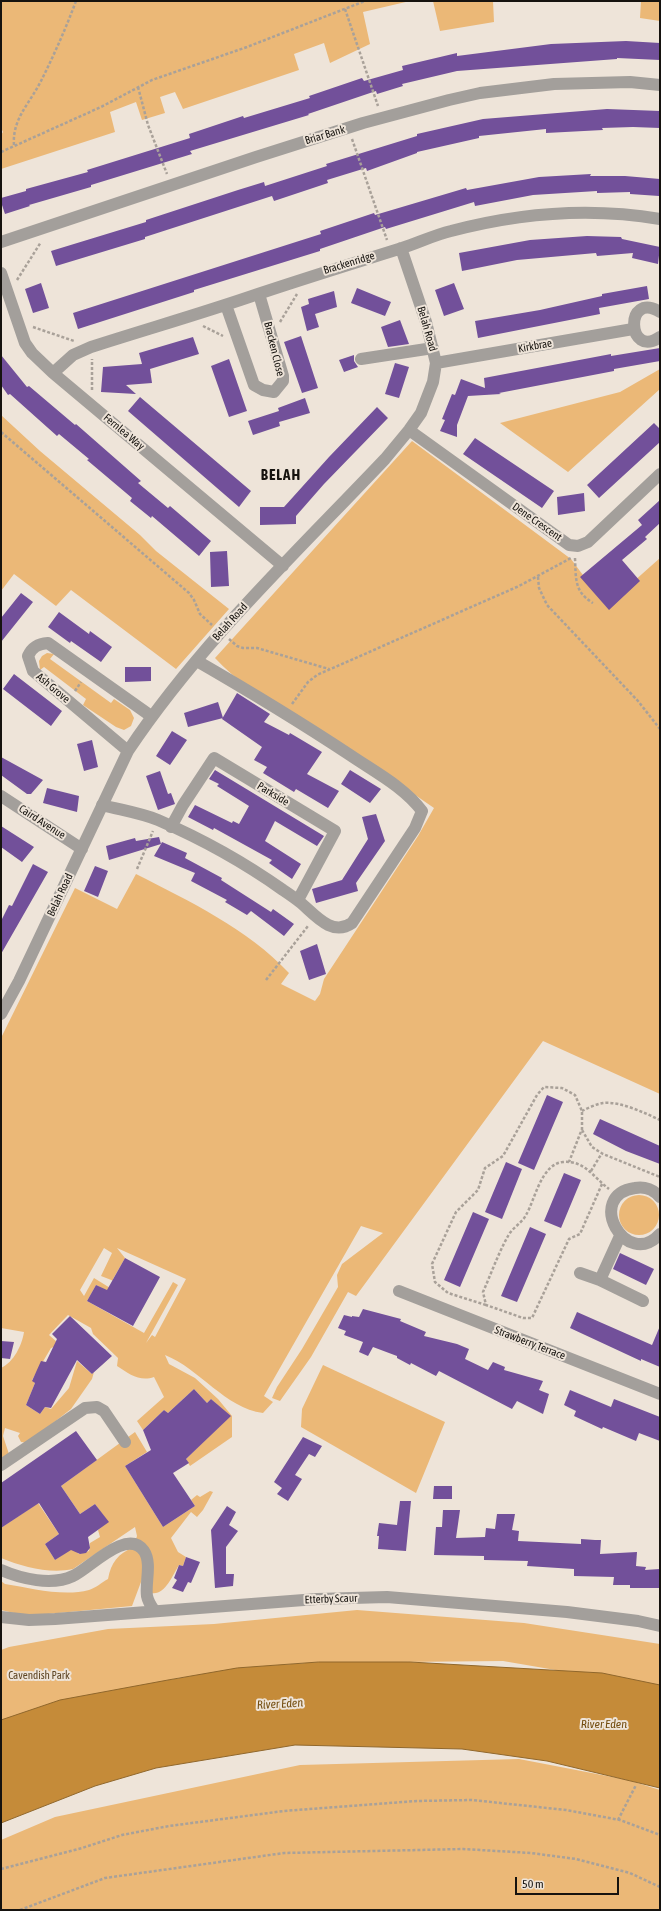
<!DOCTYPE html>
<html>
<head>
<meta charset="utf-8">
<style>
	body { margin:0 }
	#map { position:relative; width:661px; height:1911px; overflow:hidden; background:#eee4d9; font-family:"Asap Condensed",sans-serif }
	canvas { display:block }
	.frame { position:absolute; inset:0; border:2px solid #16130f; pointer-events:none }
	.scale { position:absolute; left:515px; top:1877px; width:104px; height:18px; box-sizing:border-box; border:2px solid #16130f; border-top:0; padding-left:5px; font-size:12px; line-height:14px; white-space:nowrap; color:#16130f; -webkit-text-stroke:3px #eee4d9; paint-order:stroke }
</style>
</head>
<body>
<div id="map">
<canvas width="661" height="1911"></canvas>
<div class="frame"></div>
<div class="scale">50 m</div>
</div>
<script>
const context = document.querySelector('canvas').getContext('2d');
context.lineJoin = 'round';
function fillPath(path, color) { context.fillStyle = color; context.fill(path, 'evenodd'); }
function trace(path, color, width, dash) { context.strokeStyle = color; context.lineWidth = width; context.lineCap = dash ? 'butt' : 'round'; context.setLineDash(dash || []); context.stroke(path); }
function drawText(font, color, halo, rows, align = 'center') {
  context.font = font + ' "Asap Condensed",sans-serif'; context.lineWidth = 4; context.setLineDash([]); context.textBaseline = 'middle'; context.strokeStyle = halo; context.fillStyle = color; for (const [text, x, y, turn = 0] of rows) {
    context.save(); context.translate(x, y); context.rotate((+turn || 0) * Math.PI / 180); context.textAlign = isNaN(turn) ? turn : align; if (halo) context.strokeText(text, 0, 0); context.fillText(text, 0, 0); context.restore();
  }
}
fillPath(new Path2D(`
	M1,1h409l-47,11 7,32 -40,19 -6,-20 -30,11 5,16 -116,39 -8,-17 -15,5 5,16 -23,7 -6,-18 -26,10 5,20 -114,37v-34l2,-3 -2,-4z
	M433,1h60l1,21 -54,9z
	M641,1h19v20l-20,-3z
	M660,369v20l-92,83 -68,-49 120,-31z
	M1,415l39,36 100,84 16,16 73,58 -53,60 -105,-79 -15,16 -42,-32 -13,17z
	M412,441l159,118 35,47 54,-48v536l-117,-53 -187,255 -8,-4 -37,65 -31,44 -8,-3 5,-11 25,-38 36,-62 -1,-12 5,-11 41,-31 -22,-7 -97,170 9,6 -10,11c-38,-5 -63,-44 -98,-58l4,9 26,14 23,21 14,17v21l-42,29 -4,-7 44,-43 -19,-17 -4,4 -13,-14 -26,24 -4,-3 -21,20 -6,-9 27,-24 -10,-20c-14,5 -25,-3 -37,-11l1,-8 -25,-24 -2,-6 -23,-13 -19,20 17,15 -2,2 -10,-5 -3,1 -19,32 3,3 -9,22 14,9 5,-7 6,2 18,-21 8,-27 15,13 2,-2 -2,7 -21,30 -23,18 -7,9 -12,7 -8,-1 -3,-6 2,-3 -15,-5 -2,8 9,27 -11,7v-102c13,-6 21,-23 23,-36l-23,-4v-290l74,-150 42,21 19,-35c53,27 112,55 153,99l-8,11 34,17 5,-7 4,-15 94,-143 16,-28c-28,-19 -55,-40 -83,-58 -46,-30 -98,-51 -136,-92zM104,1248l8,5 -11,23 18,7 -4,8 -21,-13 -10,18 -4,-6zM117,1248l69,31 -31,58 -3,-2 -6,8 32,-58 -5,-3 -29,51 -57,-32 9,-16 19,10 6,-12 -8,-4 12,-21z
	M47,653l7,1 -4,5 61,44 3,-4 16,11 4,8 -3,8 -7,4 -8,-3 -33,-22 3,-6 -42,-32 -4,3 -1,-9 3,-5z
	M619 1215a20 20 0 1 1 40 0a20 20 0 1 1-40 0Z
	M323,1365l122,57 -29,71 -115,-66 1,-18z
	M135,1432l12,20 -22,14 38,61 32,-21 -4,-6 6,-5 3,2 10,-6 3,1 -10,18 -6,7 -6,-5 -20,26 7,14 8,5 -3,9 -4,-1c-7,11 -14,31 -28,28l-7,-19 -12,32 -105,10 -26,-6v-29l4,3c26,4 58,13 84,6 7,-2 13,-8 19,-11 3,-16 10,-26 25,-31l4,-12 -2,-9 -62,42c-23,5 -50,-2 -72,-11v-30l37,-25 21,31 -14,10 10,16 17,-12 7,6 10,-3 1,-8 10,-6 -2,-7 10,-8 -13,-18 -15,10 -19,-28z
	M357,1610l167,13 136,21v47l-17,-6 -140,-24 -203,2 -123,15 -176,45v-73l8,-3 99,-18 106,-5z
	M519,1759l109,21 32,10v120h-659v-70l54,-23 245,-52z`), '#ebb877');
const water = new Path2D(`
	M319,1662h91l192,11 58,12v103l-113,-27 -85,-12 -167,-4 -139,23 -61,18 -94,37v-103l59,-20 108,-20 69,-12z`);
fillPath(water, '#c58b39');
trace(water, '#90672c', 1);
fillPath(new Path2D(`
	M626,41l34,2v17l-43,-2v1l-160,12 -55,13 1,2 -26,8 -1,-3 -68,23 1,1 -119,36 2,3 -101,31v2l-62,18 1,1 -25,8 -4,-12v-4l25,-7v-2l62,-17 -1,-2 103,-32 -1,-4 54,-18 1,2 66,-20 -1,-2 53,-18 2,3 39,-11 -1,-4 55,-13v3l94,-12z
	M607,109l53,2v17l-27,-1 -31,1 1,2 -57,3v-4l-67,7v2l-62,14v1l-50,18 -1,-3 -39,12 1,3 -54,18 -2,-5 -127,41v2l-89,27 -5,-15 95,-29v-2l92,-30 26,-8 1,4 62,-20 -1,-2 91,-28v-2l66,-15z
	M591,174l-1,2h35l35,3 -1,17 -29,-2v-2l-33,1v-2l-64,4 -58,11 -1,-4 -88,27 -1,-2 -65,22v2l-126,39v2l-116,37 -5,-16 248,-79 -1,-3 54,-18 1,2 91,-27 1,2 72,-13z
	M587,236l34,1 1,2 38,8 -2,17 -26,-6 1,-5 -36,3 -1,-3 -79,7 -55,11 -3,-18 71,-13z
	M41,283l8,25 -16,5 -8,-24z
	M454,283l10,26 -20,7 -9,-26z
	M647,286l2,13 -50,9 1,6 -122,24 -3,-17 65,-11 62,-14v-2z
	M357,288l34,14 -6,14 -34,-13z
	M334,291l3,16 -22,7 4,13 -12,4 -6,-24 8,-3 -1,-5z
	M400,320l9,24 -21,3 -7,-20z
	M301,336l17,52 -16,5 -18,-51z
	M193,337l6,17 -49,15 2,14 -26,2 10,9 -35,-2 2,-25 39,-3 -3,-11z
	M660,348v13l-46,8v2l-115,22 2,1 -33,2 -11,29v12l-17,-6 5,-11 -3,-1 10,-25 3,1 6,-16 24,9 -1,-10 127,-24v2z
	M1,355l26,32 2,-1 46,39 1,-1 65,57 -3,2 30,25 2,-2 41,35 -12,15 -47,-40 -1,2 -21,-17 2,-3 -45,-38 2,-1 -30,-25 -2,2 -47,-42 -2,1 -7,-10z
	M354,355v6l4,6 -14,5 -5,-12z
	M229,359l18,52 -18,6 -18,-51z
	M395,363l14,4 -10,31 -14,-4z
	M140,397l111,94 -12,16 -111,-96z
	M305,398l5,15 -31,9 1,4 -27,9 -5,-14 31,-10 -1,-3z
	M377,407l11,11 -64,66 -28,32v8l-36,1v-18h24l45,-50z
	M654,423l6,6v13l-61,56 -12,-13z
	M475,438l79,53 -12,17 -79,-54z
	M584,493l1,18 -27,4 -1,-18z
	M660,500v23l-15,14 2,2 -25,21 18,21 -31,29 -29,-33 62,-52 -4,-5z
	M227,551l2,35 -18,1 -1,-35z
	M21,593l12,9 -32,40v-24z
	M59,612l30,22 1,-3 22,16 -11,15 -30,-21 -1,2 -22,-16z
	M125,667h26v14l-26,1z
	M14,674l48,37 -11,15 -48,-37z
	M237,693l33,21 -6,8 25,13 1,-2 32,19 -15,22 32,17 -11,17 -32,-19 -2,3 -31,-19 4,-6 -13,-7 8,-13 -40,-28z
	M218,702l5,16 -35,9 -4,-14z
	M172,731l15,9 -17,25 -14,-9z
	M92,740l6,27 -14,4 -7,-27z
	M1,757l42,23 -12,14h-4l-26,-19z
	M215,770l109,66 -7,10 -42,-25 -10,20 36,23 -9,15 -23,-16 3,-3 -58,-32 -1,2 -25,-13 7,-12 37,18 1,-2 6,3 10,-18 -32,-20 2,-2 -10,-5z
	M350,770l31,19 -11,14 -29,-19z
	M160,771l8,23 3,-1 4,11 -17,6 -12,-34z
	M47,788l32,8 -2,16 -34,-9z
	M376,814l9,27 -29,42 2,8 -42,12 -4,-14 30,-9 26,-41 -6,-22z
	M1,826l33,21 -12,15 -21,-15z
	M159,837l2,7 1,-2 25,11 -2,5 37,20 -1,2 50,32 2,-3 21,15 -10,12 -33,-25 -4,4 -22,-13 2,-2 -36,-19 4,-8 -41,-17 7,-12 -52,16 -3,-14 29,-8 1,3z
	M33,864l15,8 -47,82v-33l8,-16 3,1z
	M95,866l13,5 -10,26 -14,-6z
	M317,944l9,30 -17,6 -9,-29z
	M547,1095l16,7 -29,68 -16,-7z
	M600,1119l60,27v18l-34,-13 -33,-17z
	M506,1162l16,7 -20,50 -17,-7z
	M564,1173l17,7 -20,48 -17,-7z
	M473,1212l16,7 -29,68 -16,-7z
	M530,1227l16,7 -29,68 -16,-6z
	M620,1253l34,16 -8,16 -33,-16z
	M125,1258l35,19 -27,49 -46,-25 9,-16 11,5z
	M363,1309l38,10 -1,2 26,11 -2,4 33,8 12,5 -4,10 23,11 5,-8 12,5 -1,3 39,11 -4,9 10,4 -6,20 -26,-13 -5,8 -73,-38 -3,5 -25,-13 -1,2 -13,-7v-2l-24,-9 -5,9 -9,-4 4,-10 -19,-7 2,-4 -8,-3 6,-13 8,2v-1l7,1z
	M577,1312l75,33 8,-19v41l-19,-8v2l-71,-33z
	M70,1316l42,40 -20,18 -15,-14 -26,48 -6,-1 -5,7 -14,-9 9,-22 -3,-2 9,-20 5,1 11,-23 -5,-5z
	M1,1341l13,1 -4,17 -9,-1z
	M194,1389l13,14 4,-4 20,17 -45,43 3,4 -16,10 22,33 -32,21 -38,-61 26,-16 -8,-20 21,-20 4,3z
	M570,1390l41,17 3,-8 46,18v24l-21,-8 -3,8 -33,-14 -1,2 -28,-13 2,-5 -12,-6z
	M76,1431l21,29 -36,26 19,28 15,-10 14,18 -21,15 2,11 -4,5 -6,1 -9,-4 -16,10 -10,-16 14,-10 -20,-31 -38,25v-45z
	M303,1437l19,9 -7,11 -6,-3 -14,21 7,4 -14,22 -11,-7 5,-6 -8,-6z
	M434,1486h18v13h-19z
	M400,1501h11l-5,50 -28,-2 1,-13h-2l2,-13 18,2z
	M227,1506l9,6 -7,13 9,6 -12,16v27h8l-1,12 -18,2 -4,-58z
	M443,1510h17l-4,28 29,-1 1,-9 9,1 2,-15h18l-3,16 7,1 -1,10 63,3v-5l14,1h6l-1,14 37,-2 -1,14 10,1 -1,3 15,-1v19h-30v-3h-17l1,-8 -40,-1v-7l-47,-3 1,-5 -44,-1v-4l-50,-1 2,-28h6z
	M186,1557l14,5 -9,21 -3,-1 -5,10 -11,-4 5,-8 -3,-2 5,-13 4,1z`), '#72509a');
trace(new Path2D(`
	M345,9l33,97
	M138,87l10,38 19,49
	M352,139l35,101
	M14,145c-2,-26 16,-42 27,-64 13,-26 25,-53 35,-80
	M1,152l100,-45 51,-27 95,-33 118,-46
	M17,280l24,-38
	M280,322l17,-28
	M203,326l20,10
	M33,327l41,14
	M92,390v-31
	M1,432l188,161 5,7 6,14 12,11
	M575,558c1,20 -1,34 18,45
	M538,577l1,11 8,17 91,96 22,28
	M229,639l8,7 6,2h14l72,21
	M75,691l6,-9
	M292,704l16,-22 9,-7 202,-89 52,-28
	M137,869l16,-38
	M266,980l42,-54
	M582,1111c6,-3 14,-7 21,-8 17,-2 42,10 57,17
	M582,1130l10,17 11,7 57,23
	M591,1171l11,-18
	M602,1184l-22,50 -11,5 -37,79h-9l-37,-13 -3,-13c8,-18 15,-38 25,-56 4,-8 14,-13 18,-21 9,-15 15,-51 37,-53 22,-2 31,16 46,27
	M486,1305l-38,-12 -13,-11 -3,-18 24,-52 22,-22 7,-22 18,-12 34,-61 7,-8 18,1 13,7 7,16v18l-13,33
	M618,1820l18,-35
	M1,1869l81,-21 40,-13 47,-9 115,-15 133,-10 55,-1 94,10 54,10 40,15
	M20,1910l85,-32 179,-25 179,-4 68,4 45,6 54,14 30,14`), '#a9a199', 2.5, [3, 2]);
trace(new Path2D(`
	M1,242l255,-85 107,-34 86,-23 31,-7 74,-9 76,-2 30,3
	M1,273l24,70 7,10 21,20 230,193
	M226,305l28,80 9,5 11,2 9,-11v-5l-24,-82
	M660,312c-36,-22 -33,48 0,25
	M361,359l72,-11
	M436,363l197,-34
	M53,373l20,-18 18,-8c56,-18 112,-34 167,-53 48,-16 96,-31 144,-46 16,-5 32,-13 49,-17 68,-18 139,-24 209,-12
	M409,430l160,115 9,1 10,-4 72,-68
	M128,751l-95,-80 -5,-15c4,-9 10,-12 20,-13l103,73
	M1,796l81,53
	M102,805c19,5 39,8 56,15 44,19 87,43 125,70 6,4 12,8 18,13 14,12 31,34 51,20l63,-95 7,-17c-18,-24 -47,-39 -72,-56 -50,-33 -101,-64 -153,-94
	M171,827l12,-22 31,-47 121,73 -37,69
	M1,1014l18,-33 109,-230c72,-108 168,-198 257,-292l24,-29 12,-17 12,-31 3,-19 -10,-41 -25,-74
	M660,1197c-6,-7 -15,-11 -25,-9 -51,7 -9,83 25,46
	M580,1273l20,7 43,21
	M600,1280l20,-44
	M399,1291l261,103
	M1,1465l84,-57 12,-1 7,4 21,31
	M1,1570c20,9 51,16 72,6 16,-7 54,-49 71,-25 8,12 1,32 3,45 1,5 4,10 7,14
	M1,1617l28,3 26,-1 262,-20 70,-2 180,15 71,9 22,5`), '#a39f9b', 12);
drawText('11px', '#16130f', '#eee4d9', [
	["Briar Bank",325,135,-17],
	["Brackenridge",349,263,-17],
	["Belah Road",427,329,74],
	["Kirkbrae",535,346,-10],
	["Bracken Close",274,349,76],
	["Fernlea Way",124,432,40],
	["Dene Crescent",537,522,35],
	["Belah Road",230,622,-48],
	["Ash Grove",53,688,40],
	["Parkside",273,794,31],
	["Caird Avenue",42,822,33],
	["Belah Road",60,895,-65],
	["Strawberry Terrace",530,1343,21],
	["Etterby Scaur",331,1599,-2]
]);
drawText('11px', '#5e4523', '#eee4d9', [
	["Cavendish Park",39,1676]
]);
drawText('italic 12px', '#734c0e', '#eee4d9', [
	["River Eden",280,1704,-3],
	["River Eden",604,1724]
]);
context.letterSpacing = '1px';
drawText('bold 15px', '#16130f', '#eee4d9', [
	["BELAH",281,475]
]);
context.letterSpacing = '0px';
</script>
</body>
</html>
